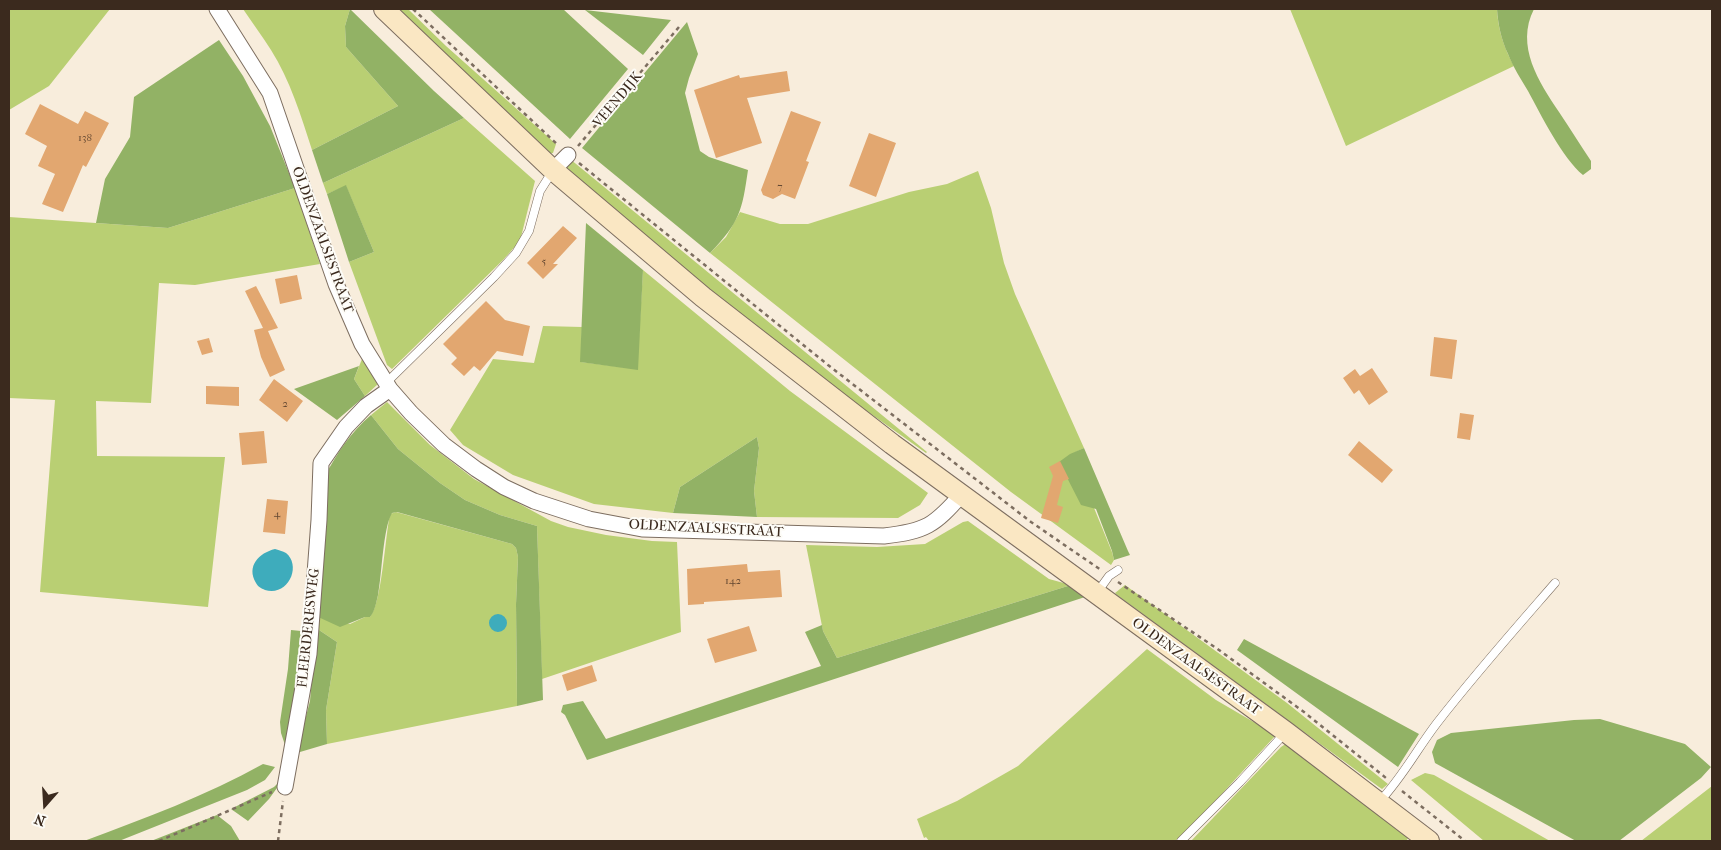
<!DOCTYPE html>
<html>
<head>
<meta charset="utf-8">
<style>
	body { margin:0 }
	#map { position:relative; width:1721px; height:850px; overflow:hidden; background:#f8eddc; font-family:"IM FELL French Canon",serif }
	canvas { display:block }
	.frame { position:absolute; inset:0; border:10px solid #3b2a1e; pointer-events:none }
	.north { position:absolute; left:20px; top:780px; width:50px; height:50px; -webkit-text-stroke:4px #fdfcf7; paint-order:stroke; rotate:199deg; font-size:14px; font-weight:700; line-height:20px; text-align:center; color:#3b2a1e }
	.north::after { content:''; display:block; margin:auto; width:18px; height:22px; background:#3b2a1e; clip-path:polygon(50% 0,100% 100%,50% 72%,0 100%) }
</style>
</head>
<body>
<div id="map">
<canvas width="1721" height="850"></canvas>
<div class="frame"></div>
<div class="north">N</div>
</div>
<script>
const context = document.querySelector('canvas').getContext('2d');
context.lineJoin = 'round';
function fillPath(path, color) { context.fillStyle = color; context.fill(path, 'evenodd'); }
function trace(path, color, width, dash) { context.strokeStyle = color; context.lineWidth = width; context.lineCap = dash ? 'butt' : 'round'; context.setLineDash(dash || []); context.stroke(path); }
function drawText(font, color, halo, rows, align = 'center') {
  context.font = font + ' "IM FELL French Canon",serif'; context.lineWidth = 4; context.setLineDash([]); context.textBaseline = 'middle'; context.strokeStyle = halo; context.fillStyle = color; for (const [text, x, y, turn = 0] of rows) {
    context.save(); context.translate(x, y); context.rotate((+turn || 0) * Math.PI / 180); context.textAlign = isNaN(turn) ? turn : align; if (halo) context.strokeText(text, 0, 0); context.fillText(text, 0, 0); context.restore();
  }
}
fillPath(new Path2D(`
	M9,9h101l-61,77 -40,24z
	M243,9h107l-5,17 1,21 52,59 -86,44c-11,-34 -22,-70 -41,-100 -9,-14 -19,-28 -28,-41z
	M394,9h14l38,37 110,98 -3,9 -5,1z
	M1290,9h207c1,21 7,39 17,57l-168,80z
	M464,118l71,63 -15,60 -17,19 -111,109 -5,-4 -38,-103 25,-10 -28,-66 -19,8 -4,-11z
	M570,159l357,293 -1,1 -103,-73 -99,-78 -160,-130v-8z
	M978,171l13,37 13,55 11,31 69,154 -12,6 40,98 2,8 -3,5 -100,-73 -301,-239 16,-16 14,-25 40,12h28l101,-32 38,-8z
	M295,188l25,76 -125,21 -36,-2 -8,120 -55,-2 1,55 128,1 -17,150 -168,-15 15,-192 -46,-2v-181l159,11z
	M643,270l147,121 138,102 -8,12 -22,13 -141,-1 -3,-26 5,-43 -2,-11 -77,50 -7,26 -79,-9 -81,-29 -50,-30 -13,-15 43,-71 41,4 9,-37 39,1 -1,35 56,7z
	M362,359l16,25 -13,12 -11,-17z
	M387,402l43,43 44,34 77,42 17,6 38,8 46,6 25,1 4,90 -139,47 -5,-153 -37,-11 -35,-15 -25,-17 -42,-34 -27,-34z
	M396,512l116,32 4,4 2,9 -2,47 1,102 -190,38 -1,-34 11,-68 -21,-14v-12l34,8 15,-7h5c12,-15 15,-80 20,-103z
	M968,521l81,58 22,6 -234,73 -14,-27 -17,-86 71,2 48,-3 38,-22z
	M1125,585l162,118 101,81 -6,5 -3,-2 -262,-192 -2,-2z
	M1147,649l69,51 60,35 -80,87 -21,19h-246l-3,-4 -2,1 -7,-19 40,-18 61,-35z
	M1287,743l122,94 -3,4h-215l90,-94z
	M1425,773l9,2 116,66h-66l-73,-61z
	M1712,786v55h-71z`), '#b9cf73');
fillPath(new Path2D(`
	M350,9l84,82 30,27 -141,65 -11,-33 86,-44 -52,-59 -1,-21z
	M429,9h134l65,60 -58,70z
	M1497,9h37c-19,37 5,73 25,103 11,16 21,33 32,49v8l-8,6c-20,-16 -42,-60 -55,-84 -7,-12 -15,-24 -20,-37 -7,-15 -10,-30 -11,-45z
	M585,10l86,10 -28,35z
	M687,22l11,32 -9,24 -4,15 15,58 9,6 39,13c-6,41 -8,52 -38,83l-128,-105z
	M219,40l24,36 27,50 25,62 -127,40 -72,-5 9,-44 25,-42 4,-40z
	M346,185l28,67 -25,10 -22,-68z
	M586,223l57,47 -5,100 -58,-8z
	M359,366l-5,13 11,17 -28,24 -43,-31z
	M371,415l27,34 42,34 25,17 35,15 37,11 6,174 -26,6 -1,-102 2,-47 -2,-9 -4,-4 -115,-32 -5,1c-9,15 -10,61 -14,82 -2,8 -3,16 -8,22h-5l-25,10 -24,-11 9,-140c12,-23 26,-44 46,-61z
	M757,437l2,11 -5,43 3,26 -84,-4 7,-26z
	M1084,448l44,103 2,4 -16,5 -2,-9 -16,-42 -15,-4 -22,-43 11,-8z
	M1071,585l14,12 -498,163 -22,-45 -4,-3 2,-7 20,-4 23,38 215,-73 -16,-34 17,-7 1,6 14,27z
	M316,628l21,14 -11,68 1,34 -27,8v-13l10,-38z
	M291,630l10,1 -6,68 -10,46 -4,-12 -1,-11 8,-53z
	M1244,639l175,95 -21,33 -161,-117z
	M1600,719l85,25 26,23 -10,11 -82,63h-43l-141,-78 -3,-11 5,-12 14,-7 123,-13z
	M263,764l12,3 -10,13 -18,10 -128,51h-35c61,-23 122,-45 179,-77z
	M287,774l-18,25 -21,22 -17,-12 43,-22z
	M217,815l14,11 9,15h-89z`), '#92b265');
fillPath(new Path2D(`
	M275,549c3,1 8,2 11,4 16,13 2,44 -21,37 -4,-2 -7,-3 -9,-7 -10,-17 3,-30 19,-34z
	M489 623a9 9 0 1 1 18 0a9 9 0 1 1-18 0Z`), '#3eacbc');
fillPath(new Path2D(`
	M787,71l3,20 -43,7 15,45 -46,15 -22,-68 45,-15 1,3z
	M40,104l38,20 7,-13 24,12 -23,44 -3,-2 -20,47 -21,-8 13,-30 -17,-8 9,-20 -22,-12z
	M791,111l30,11 -15,39 3,1 -14,37 -13,-5 -9,5 -10,-4 -2,-5z
	M869,133l27,10 -20,54 -27,-11z
	M563,226l14,12 -24,26h5l-15,15 -16,-16z
	M297,275l5,24 -22,5 -5,-25z
	M256,286l22,42 -10,3 17,39 -15,7 -9,-20 -7,-27 9,-2 -18,-37z
	M486,301l19,19 25,6 -7,30 -26,-5 -17,20 -6,-5 -10,10 -13,-12 6,-6 -14,-14z
	M1434,337l23,3 -5,39 -22,-3z
	M209,338l4,14 -11,3 -5,-14z
	M1372,368l16,24 -19,13 -10,-15 -5,4 -11,-16 12,-9 5,7z
	M274,379l29,22 -16,21 -28,-22z
	M206,386l33,1v19l-33,-2z
	M1460,413l14,2 -4,25 -13,-2z
	M264,431l3,32 -25,2 -3,-32z
	M1359,441l34,29 -11,13 -34,-28z
	M1060,461l9,18 -6,2 -6,24 6,2 -5,16 -17,-5 12,-42 -4,-9z
	M267,499l21,2 -3,33 -22,-2z
	M747,564l1,8 32,-2 2,27 -78,5v2l-16,1 -1,-36z
	M749,626l8,25 -42,12 -8,-24z
	M592,665l5,16 -30,10 -5,-16z`), '#e2a770');
const lane = new Path2D(`
	M386,383l108,-106 22,-24 13,-22 11,-40 12,-19
	M1096,594l13,-18 9,-6
	M1379,802c23,-24 38,-53 58,-79 38,-49 78,-94 118,-140
	M1181,841l59,-59 45,-49`);
const street = new Path2D(`
	M217,9l53,84 66,191 26,60 28,45 21,24 33,32 32,24 28,18 30,14 55,18 53,10 242,7c42,-5 50,-10 78,-42
	M553,170l15,-15
	M285,787l24,-133 10,-134 2,-57 25,-36 20,-21 24,-17`);
const secondary = new Path2D(`
	M384,9l169,161 150,127 189,147 394,288 143,109`);
trace(lane, '#7d6e60', 9);
trace(street, '#7d6e60', 17);
trace(secondary, '#7d6e60', 22);
trace(new Path2D(`
	M413,9l145,136
	M578,146l101,-119
	M579,163l249,202 203,157 70,48
	M1118,582l101,68 85,62 82,66
	M1402,791l63,50
	M159,841l113,-49
	M278,841l5,-40`), '#7d6e60', 2.5, [4, 4]);
trace(lane, '#fff', 8);
trace(street, '#fff', 15);
trace(secondary, '#fae7c3', 20);
drawText('11px', '#654932', null, [
	["138",85,138],
	["7",780,187],
	["5",544,262],
	["2",285,404],
	["4",277,514],
	["142",733,581]
]);
drawText('14px', '#3b2a1e', '#fdfcf7', [
	["VEENDIJK",618,100,-50],
	["OLDENZAALSESTRAAT",322,240,70],
	["OLDENZAALSESTRAAT",706,529,3],
	["FLEERDERESWEG",309,628,-84],
	["OLDENZAALSESTRAAT",1196,667,36]
]);
</script>
</body>
</html>
